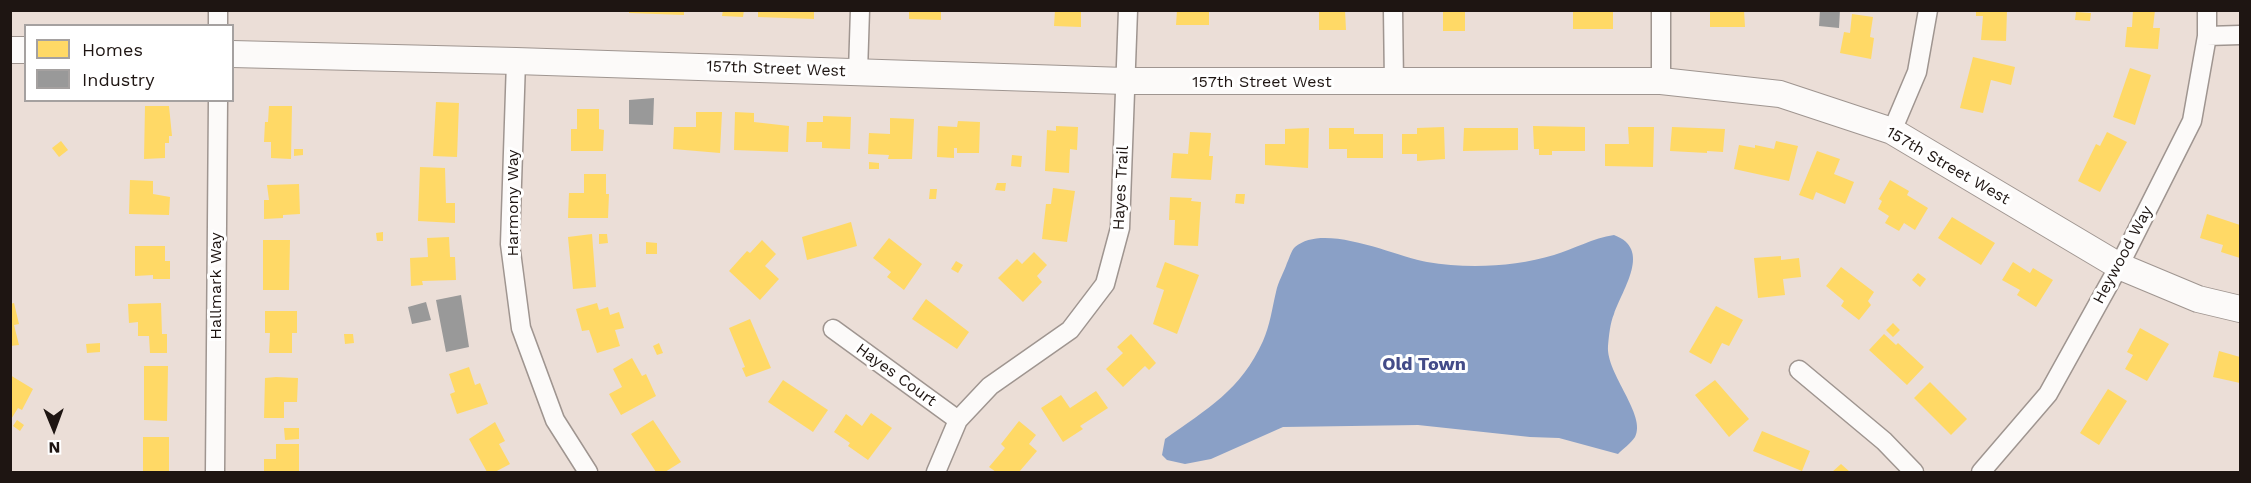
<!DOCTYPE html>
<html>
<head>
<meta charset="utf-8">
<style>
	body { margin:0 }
	#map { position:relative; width:2251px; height:483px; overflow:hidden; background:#ebded7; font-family:"Work Sans",sans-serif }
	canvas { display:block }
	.frame { position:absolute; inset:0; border:12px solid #1e1512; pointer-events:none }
	.legend { position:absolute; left:24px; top:24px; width:210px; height:78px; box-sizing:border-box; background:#fff; border:2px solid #a5a1a0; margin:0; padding:8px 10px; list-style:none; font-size:18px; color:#1e1512 }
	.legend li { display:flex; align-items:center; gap:12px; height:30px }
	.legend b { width:30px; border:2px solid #a5a1a0 }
	.north { position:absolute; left:24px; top:399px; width:60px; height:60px; -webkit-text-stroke:4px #fff; paint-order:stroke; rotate:179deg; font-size:16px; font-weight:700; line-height:24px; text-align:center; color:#1e1512 }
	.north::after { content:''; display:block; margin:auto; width:21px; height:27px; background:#1e1512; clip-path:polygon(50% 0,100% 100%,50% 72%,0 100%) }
</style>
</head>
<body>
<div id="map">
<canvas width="2251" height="483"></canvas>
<div class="frame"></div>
<ul class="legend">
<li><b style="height:16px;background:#ffd966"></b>Homes</li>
<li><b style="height:16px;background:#999"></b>Industry</li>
</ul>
<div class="north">N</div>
</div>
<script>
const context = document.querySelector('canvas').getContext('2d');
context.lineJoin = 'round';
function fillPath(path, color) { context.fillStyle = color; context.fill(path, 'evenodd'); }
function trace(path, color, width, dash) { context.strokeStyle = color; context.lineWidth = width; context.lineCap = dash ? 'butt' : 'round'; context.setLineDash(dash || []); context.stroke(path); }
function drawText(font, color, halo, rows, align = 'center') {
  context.font = font + ' "Work Sans",sans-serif'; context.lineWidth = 6; context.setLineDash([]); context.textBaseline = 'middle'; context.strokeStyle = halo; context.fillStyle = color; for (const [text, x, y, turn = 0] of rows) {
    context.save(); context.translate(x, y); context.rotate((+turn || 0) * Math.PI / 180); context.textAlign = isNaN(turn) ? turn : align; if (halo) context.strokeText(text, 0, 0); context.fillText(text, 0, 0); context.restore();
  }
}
fillPath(new Path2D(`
	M1614,235c38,14 9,53 0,79 -4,9 -5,22 -6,32 -2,28 39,69 27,91 -4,6 -12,12 -17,17l-59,-16 -29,-1 -112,-12 -135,2 -72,32 -26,5 -18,-4 -5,-5 3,-16c42,-30 76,-49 98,-98 7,-16 9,-32 13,-49 2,-10 8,-20 11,-29 3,-6 4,-12 8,-16 29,-25 99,9 132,15 40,7 88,5 127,-7 20,-6 39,-17 60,-20z`), '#8aa0c6');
fillPath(new Path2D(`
	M629,10h55v5l-55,-2z
	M723,10h21l-1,7 -21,-1z
	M758,10h56v9l-56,-2z
	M909,10h32v10l-32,-1z
	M1055,10h26v17l-27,-1z
	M1177,10h32v15h-33z
	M1319,10h26l1,20h-27z
	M1443,10h22v21h-22z
	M1573,10h40v19h-40z
	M1710,10h34l1,17h-35z
	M1976,10h31l-1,31 -25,-1 2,-24h-7z
	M2133,10h22l-2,18h7l-2,21 -33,-2 2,-20h5z
	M2076,12l15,1 -1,8 -15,-1z
	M1852,14l21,3 -3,20 4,1 -3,21 -31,-6 4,-21 6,1z
	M1973,57l42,10 -4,18 -20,-5 -8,33 -23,-5z
	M2130,68l21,7 -16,50 -22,-8z
	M436,102l23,1 -2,54 -24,-1z
	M145,106h24l3,30h-3v7h-4v15l-21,1z
	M269,106h23l-1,53 -20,-1v-16h-7l1,-20h3z
	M577,109h22v20l5,1 -1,21h-32v-22h6z
	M696,112h26l-2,41 -47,-4 1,-22h22z
	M735,112l19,1v9l35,4 -1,26 -54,-2z
	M823,116l28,1 -1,32 -28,-1v-6h-16l1,-20h16z
	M890,118l24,1 -2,40h-24l1,-4 -21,-1 1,-21 21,1z
	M958,121l22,1 -1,31h-22v-5h-3v10l-17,-1 1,-31 19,1z
	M1056,126l22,1 -1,23 -7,-1 -1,24 -24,-2 2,-41 9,1z
	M1533,126l52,1v24h-33v4h-13v-6h-5z
	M1444,127l1,32 -28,2v-7h-15v-20h15v-6z
	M1628,127h26l-1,40 -48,-1v-22h24z
	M1672,127l53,2 -2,23 -16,-1v2l-37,-2z
	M1309,128l-1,40 -43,-3v-21h20v-15z
	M1329,128h25v6h29v24h-36v-9h-18z
	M1464,128h54v22l-55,1z
	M1190,132l21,1 -2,23h4l-2,24 -40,-2 2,-25 15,1z
	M2107,132l20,10 -27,50 -22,-11 18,-37 4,2z
	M61,141l7,9 -9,7 -7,-9z
	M1776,141l22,5 -9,35 -55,-12 5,-24 16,3v-3l19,4z
	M294,149h9v6l-9,1z
	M1817,151l23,8 -6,15 20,8 -9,22 -29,-12 -3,8 -14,-5z
	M1012,155l10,1 -1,11 -10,-1z
	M869,162l10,1v6h-10z
	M420,167l25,1 1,35h9v20l-37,-2z
	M584,174h22v20h3l-1,24h-40l1,-25h15z
	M130,180l23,1v13l17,3 -1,18 -40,-1z
	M1890,180l19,11 -2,4 21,13 -13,22 -11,-7 -5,8 -14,-8 4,-7 -11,-7 4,-8 -3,-2z
	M997,183h9l-1,8 -10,-1z
	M299,184l1,30 -17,1v3l-19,1v-19h5l-2,-15z
	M1053,188l22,3 -8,51 -25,-3 4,-35h5z
	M930,189h7l-1,10h-7z
	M1236,194h9l-1,10 -9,-1z
	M1170,197l22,1 -1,3 10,1 -3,44 -24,-1 1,-25h-6z
	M2207,214l33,11v33l-19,-6 2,-7 -23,-7z
	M1952,217l43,26 -14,22 -43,-27z
	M851,222l6,24 -50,14 -5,-23z
	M383,232v9h-6l-1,-8z
	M592,234l4,53 -23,2 -5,-52z
	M599,234h8l1,9 -9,1z
	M449,237l1,20h5l1,23 -34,1 1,4 -12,1 -1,-28 18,-1 -1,-19z
	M889,238l33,26 -18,26 -17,-13 4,-5 -18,-14z
	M263,240h27l-1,50h-26z
	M762,240l14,14 -11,12 14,13 -19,21 -31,-29 18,-20 3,2z
	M646,242l11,1v11h-11z
	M135,246h30v15h5v18h-17v-4l-18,1z
	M1034,252l13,13 -10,11 5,6 -19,20 -25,-24 19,-19 5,5z
	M1781,256v4l18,-2 2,19 -18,2 2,16 -27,3 -4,-40z
	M956,261l7,4 -5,8 -7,-4z
	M1165,262l34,13 -22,59 -24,-10 11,-34 -8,-3z
	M2013,262l17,11 3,-5 20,12 -17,27 -19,-12 3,-5 -18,-10z
	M1841,267l33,25 -6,9 3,4 -12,15 -18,-14 3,-5 -18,-15z
	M1918,273l8,6 -6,8 -8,-7z
	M926,299l43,33 -12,17 -45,-30z
	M14,303l5,21 -5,1 5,20 -9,1v-42z
	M161,303l1,31h5v19h-17l-1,-17h-11v-14l-9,1 -1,-19z
	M597,303l2,7 9,-3 2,8 9,-3 5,16 -9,2 5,16 -23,7 -8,-23 -7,1 -6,-22z
	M1716,306l27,14 -14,26 -7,-3 -11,21 -22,-12z
	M265,311h32v22h-5v20h-23l1,-20h-5z
	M750,319l21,49 -25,9 -4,-9 3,-1 -16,-39z
	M1893,323l7,7 -7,7 -7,-7z
	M2140,328l29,16 -22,37 -22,-12 8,-14 -6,-3z
	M344,334h9l1,9 -9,1z
	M1131,334l25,29 -7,7 -4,-4 -22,21 -17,-18 17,-16 -6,-6z
	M1884,334l12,11 2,-2 26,24 -17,18 -38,-35z
	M100,343v9l-13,1 -1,-9z
	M659,343l4,10 -6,2 -4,-9z
	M2219,351l21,6v26l-27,-6z
	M632,358l10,18 4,-2 10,22 -35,19 -12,-21 13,-7 -9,-18z
	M144,366h24l-1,55 -23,-1z
	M469,367l6,18 5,-2 8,21 -31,10 -7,-20 5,-2 -6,-18z
	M10,375l23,14 -11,21 -4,-2 -8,13z
	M276,377l22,1 -1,24h-13v16h-20l1,-40z
	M783,380l45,30 -15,22 -45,-30z
	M1715,380l34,39 -20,18 -34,-42z
	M1930,382l37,37 -16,16 -37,-37z
	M2108,389l19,12 -28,44 -19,-12z
	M1096,391l12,17 -28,18 3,3 -20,13 -22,-34 20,-13 9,13z
	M871,413l21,15 -24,32 -20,-14 2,-3 -16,-11 12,-18 16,12z
	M17,420l7,5 -4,6 -7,-5z
	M653,420l28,42 -16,10h-9l-25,-38z
	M1019,421l17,14 -7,9 8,7 -18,21h-23l-7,-5 16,-19 -4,-4z
	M495,422l10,19 -6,3 11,20 -15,8h-8l-18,-33z
	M284,428h15v11l-14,1z
	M1762,431l48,20 -8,20 -49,-20z
	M143,437h26v35h-26z
	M276,444h23v28h-35v-13h12z
	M1841,464l9,8h-18z`), '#ffd966');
fillPath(new Path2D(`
	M1820,10h20l-1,18 -20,-2z
	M654,98l-1,27 -24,-1v-24z
	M461,295l8,52 -23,5 -10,-52z
	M426,302l5,18 -19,4 -4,-17z`), '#999');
const street = new Path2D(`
	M1393,10l1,73
	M1661,10v71
	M218,26v-16
	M2207,36l33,-1
	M516,61l-6,183 11,84 34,92 33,52
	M858,72l2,-62
	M1892,131l25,-59 11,-62
	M833,329l125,91
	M1799,370l85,71 30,31
	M215,472l3,-372
	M936,472l22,-52 32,-34 80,-56 35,-46 15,-56 8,-218
	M1981,472l67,-78 71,-128 73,-145 15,-85v-26`);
const secondary = new Path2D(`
	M10,50h16
	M232,54l284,7 609,20h536l119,13 112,37 227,135 79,33 42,10`);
trace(street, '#9f9590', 21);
trace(secondary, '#9f9590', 28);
trace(street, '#fcfaf9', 18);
trace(secondary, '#fcfaf9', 26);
drawText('16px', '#1e1512', '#fff', [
	["157th Street West",776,69,2],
	["157th Street West",1262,82],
	["157th Street West",1948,166,30],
	["Hayes Trail",1121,188,-87],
	["Harmony Way",513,203,-90],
	["Heywood Way",2123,255,-62],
	["Hallmark Way",216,286,-90],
	["Hayes Court",896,375,36]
]);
drawText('bold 18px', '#434b88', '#fff', [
	["Old Town",1424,365]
]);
</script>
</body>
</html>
